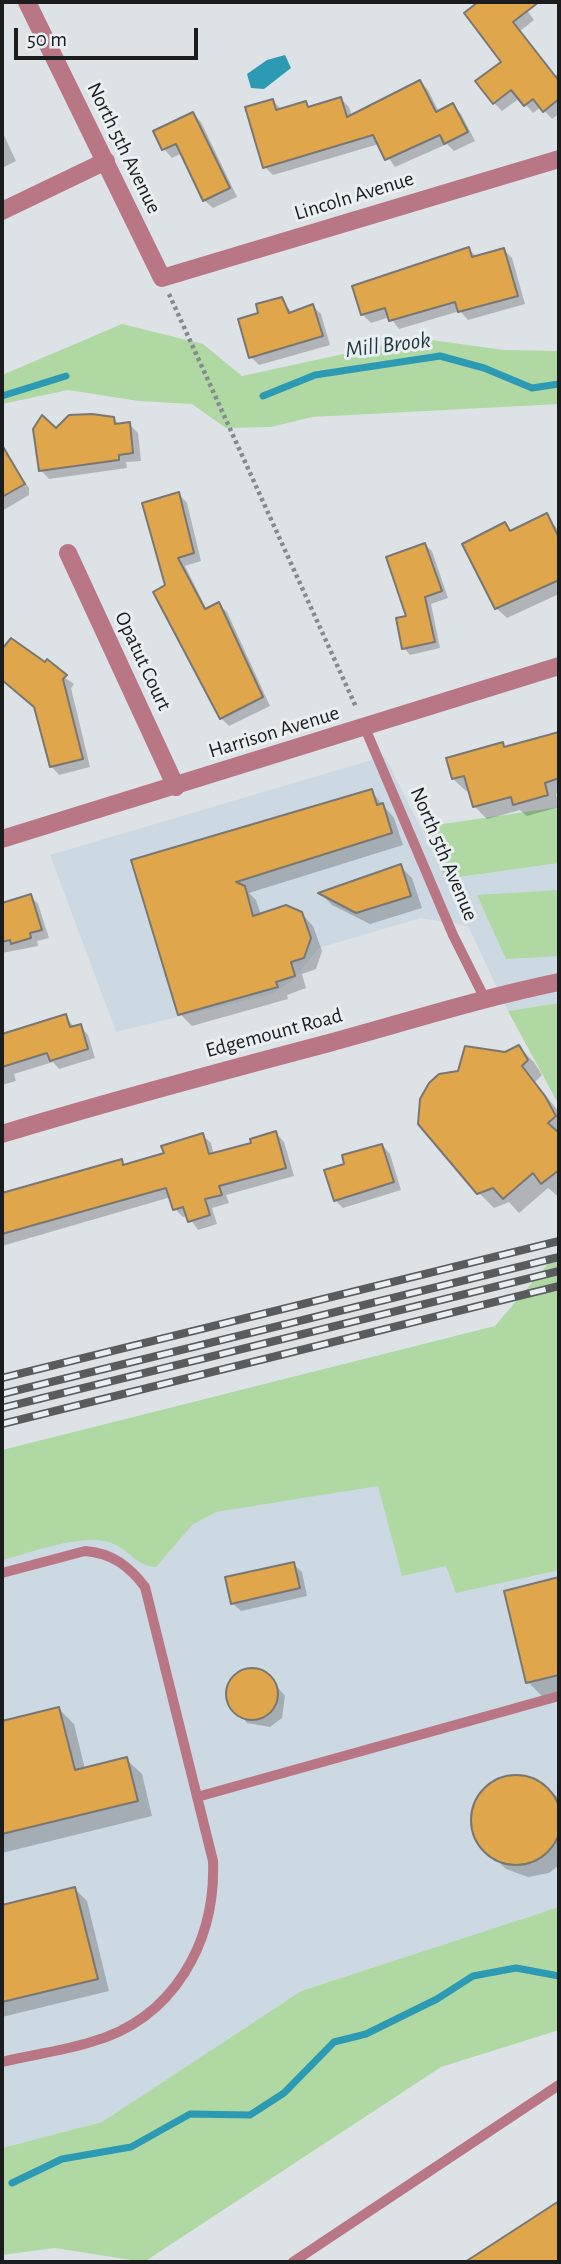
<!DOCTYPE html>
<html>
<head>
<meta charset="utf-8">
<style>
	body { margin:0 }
	#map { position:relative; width:561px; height:2264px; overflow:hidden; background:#dde2e6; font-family:"Alegreya Sans",sans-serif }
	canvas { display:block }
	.frame { position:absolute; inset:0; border:4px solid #1a1c1d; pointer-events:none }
	.scale { position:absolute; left:14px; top:28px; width:184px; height:32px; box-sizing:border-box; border:4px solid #1a1c1d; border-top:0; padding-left:9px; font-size:21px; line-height:24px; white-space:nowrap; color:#1a1c1d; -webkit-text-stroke:5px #eaeff3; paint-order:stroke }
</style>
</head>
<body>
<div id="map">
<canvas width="561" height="2264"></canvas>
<div class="frame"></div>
<div class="scale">50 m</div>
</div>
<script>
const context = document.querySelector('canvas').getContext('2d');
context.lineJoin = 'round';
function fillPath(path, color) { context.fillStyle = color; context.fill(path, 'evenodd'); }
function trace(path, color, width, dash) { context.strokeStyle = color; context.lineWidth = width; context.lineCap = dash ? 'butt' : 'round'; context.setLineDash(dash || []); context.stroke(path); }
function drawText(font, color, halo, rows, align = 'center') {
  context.font = font + ' "Alegreya Sans",sans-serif'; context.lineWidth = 6; context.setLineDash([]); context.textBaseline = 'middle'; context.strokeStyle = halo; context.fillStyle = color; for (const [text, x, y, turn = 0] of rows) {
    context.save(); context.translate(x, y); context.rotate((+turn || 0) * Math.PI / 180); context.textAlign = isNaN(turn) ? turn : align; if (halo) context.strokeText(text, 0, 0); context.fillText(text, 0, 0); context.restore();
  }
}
fillPath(new Path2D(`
	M385,756l61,123 113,-16v140l-51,8 -40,-85 -47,-8 -102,30 -27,33 -20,13 -156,38 -66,-177z
	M559,1410v497l-258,84 -199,131 -100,26v-605z`), '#cdd9e2');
fillPath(new Path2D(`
	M122,324l81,20 39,32 175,-38 87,12 55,1v53l-247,13 -41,10 -45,1 -34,-24 -53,-3 -71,-11 -66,14v-29z
	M559,807v56l-114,16 -23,-52z
	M559,890v66l-53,3 -29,-64z
	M559,1003v102l-51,-94z
	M559,1251v319l-103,23 -10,-27 -44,10 -24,-90 -162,26 -24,13 -36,42c-18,0 -26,-16 -42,-23 -28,-13 -83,9 -112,16v-110l493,-124z
	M559,1907v123l-118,37 -297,195 -89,-14 -53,7v-107l100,-26 199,-131z`), '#b0d8a3');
fillPath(new Path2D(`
	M285,55l6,13 -27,21 -13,-1 -4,-14 20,-14z`), '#2c9ab2');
fillPath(new Path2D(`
	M481,2h40l13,18 -14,11 35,45 4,-3v41l-7,5 -11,-12 -8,6 -13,-15 -18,13 -8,-8 10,-41 -38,-49z
	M420,82l8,8 11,22 14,-7 8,9 14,27 -21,10 -7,-7 -52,23 -16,-23 -106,31 -8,-8 8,-66 9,9 24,-7 4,5 31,-9 8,8 3,9z
	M193,114l8,8 36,75 -24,11 -9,-8 -22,-47 -10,5 -8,-9 -9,-17z
	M2,131l14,30 -14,7z
	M468,249l9,8 27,-7 8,8 13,46 -57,16 -8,-9 -61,18 -9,-12 -19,6 -9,-9z
	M281,299l12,15 20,-8 8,8 9,31 -71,20 -8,-8 9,-42z
	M113,418l7,7 9,-1 9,9 3,28 -15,1 1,6 -78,11 -8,-9 15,-40z
	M4,451l25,37v7l-27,16z
	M179,494l8,9 14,58 -16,5 22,44 11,-6 9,8 43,94 -41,20 -8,-8 -54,-132z
	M546,515l13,16v63l-52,24 -11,-10 9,-83 7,7z
	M425,545l7,6 16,47 -17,6 9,44 -30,7 -6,-7z
	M11,640l63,44 -3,4 19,79 -31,8 -8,-9 -15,-59 -34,-30v-25z
	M558,734l1,59 -3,1 3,13 -32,9 -7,-6 -33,9 -12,-12 -5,-17 -4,1 -13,-12 49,-35 4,4z
	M371,791l23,27 9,27 -154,48 7,7 5,15 40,-2 12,13 9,25 -6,18 -14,5 4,14 -19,7 1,4 -96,27 -12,-12 -46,-153z
	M400,866l12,12 10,30 -52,16 -38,-19 -11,-11z
	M30,896l8,8 11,34 -12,3 1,5 -36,7v-48z
	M65,1016l10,12 5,-2 8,9 7,23 -36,11 -6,-7 -39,12 2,7 -14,4v-52z
	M519,1047l15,15 8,13 -7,7 24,30v85l-11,-9 -29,25 -10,-11 -15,6 -15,-15 -20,-120z
	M276,1133l8,9 10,34 -68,19 3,8 -17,5 5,16 -19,6 -10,-14 -5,1 -8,-8 -4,-12 -169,49v-42l119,-43 5,5 40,-12 36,-19 9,8 3,12 40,-11z
	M382,1145l8,9 11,36 -58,18 -8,-8 12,-35z
	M293,1564l9,8 5,24 -66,15 -9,-8z
	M559,1579v114l-16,4 -15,-15 -22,-90z
	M249,1670l17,4 19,22 -3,22 -12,9 -23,-4 -18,-23 -1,-7 7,-15z
	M59,1709l15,15 11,45 41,-10 16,15 10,42 -150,37v-130z
	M509,1777l26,3 24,18v67l-10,8 -21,4 -22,-8 -27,-26 -6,-25 6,-21 18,-16z
	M75,1889l12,12 22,90 -107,26v-111z
	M559,2203v59h-90z`), '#0003');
trace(new Path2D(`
	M2,396l64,-20
	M263,396l52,-21 125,-19 44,12 48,20 27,-4
	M12,2183l50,-24 69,-12 59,-33 60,1 34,-22 50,-51 32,-8 71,-35 36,-23 43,-8 43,8`), '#2c9ab2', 7);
const building = new Path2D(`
	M478,2h61l-26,20 46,59v18l-16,13 -10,-13 -9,7 -13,-16 -18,14 -18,-23 26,-19 -37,-49z
	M420,80l16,32 17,-9 15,29 -24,12 -4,-9 -55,25 -12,-25 -110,33 -18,-61 28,-8 3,11 30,-9 2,6 33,-10 6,20z
	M193,112l37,76 -27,13 -27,-57 -14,6 -9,-19z
	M469,247l3,10 32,-9 14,48 -60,16 -3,-10 -66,19 -4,-13 -24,7 -9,-29z
	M282,297l7,16 24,-9 10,32 -74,22 -11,-39 20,-6 -2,-9z
	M92,414l22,3 1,7 15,-2 3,31 -14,2v5l-80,11 -6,-42 9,-14 14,13 13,-13z
	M2,445l23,39 -23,13z
	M179,492l15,61 -16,5 27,51 14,-7 44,95 -43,22 -67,-127 12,-7 -23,-82z
	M547,513l12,25v42l-64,29 -33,-65 43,-22 5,9z
	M425,543l17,48 -17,6 10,45 -33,7 -6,-31 10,-2 -20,-59z
	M11,638l34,24 2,-3 20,16 -4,4 20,80 -33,8 -16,-60 -32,-27v-31z
	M559,732v46l-14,5 3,12 -35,10 -2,-8 -38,10 -9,-31 -12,3 -6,-21 57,-16 1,5z
	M372,789l5,16 6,-2 9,30 -156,49 9,4 8,30 33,-11 16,7 9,26 -7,20 -13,4 4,14 -19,6 2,5 -100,28 -47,-155z
	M401,864l10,32 -55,17 -38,-20z
	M31,894l11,36 -12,3 1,5 -20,6 -1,-4 -8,2v-39z
	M66,1014l4,13 11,-3 7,25 -38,12 -3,-8 -45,14v-33z
	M519,1045l9,15 -6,6 23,30 11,20 -8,7 11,10v37l-18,14 -8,-11 -30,26 -10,-11 -16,6 -59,-70 2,-25 9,-16 10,-9 19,-3 7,-25 40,6z
	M276,1131l10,37 -67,18 3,9 -17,4 5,16 -22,7 -5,-15 -10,3 -7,-22 -164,46v-41l120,-34 1,6 41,-12 -3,-7 42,-13 6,21 42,-11 -1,-4z
	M382,1144l12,38 -60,19 -10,-31 20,-6 -2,-9z
	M294,1562l6,26 -69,16 -6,-27z
	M559,1577v98l-33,8 -22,-92z
	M226 1694a26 26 0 1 1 52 0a26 26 0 1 1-52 0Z
	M59,1707l16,63 52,-13 11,44 -136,33v-113z
	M471 1820a45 45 0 1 1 90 0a45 45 0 1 1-90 0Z
	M75,1887l23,92 -96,23v-97z
	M559,2201v61h-94z`);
fillPath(building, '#dfa64b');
trace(building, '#7a7772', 2);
trace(new Path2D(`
	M169,294l187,413`), '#868a8d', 4.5, [3.5, 3.5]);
trace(new Path2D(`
	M365,728l88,207 31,62
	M2,1573l83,-22c27,2 44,15 60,36l68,274c3,81 -39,158 -122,181 -29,9 -60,13 -89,20
	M197,1797l362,-101
	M293,2262l266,-177`), '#b97786', 10);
trace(new Path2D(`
	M27,2l135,276 397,-119
	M2,211l104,-50
	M68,553l108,234
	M2,839l557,-173
	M2,1134c108,-33 217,-62 327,-91 77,-21 152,-45 230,-61`), '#b97786', 18);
const rail = new Path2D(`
	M2,1378l557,-137
	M2,1394l557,-137
	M2,1408l557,-137
	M2,1424l557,-138`);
trace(rail, '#595c5e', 8);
trace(rail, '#eaeff3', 5, [16]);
drawText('21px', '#1a1c1d', '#eaeff3', [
	["North 5th Avenue",124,148,64],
	["Lincoln Avenue",354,196,-17],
	["Opatut Court",143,661,65],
	["Harrison Avenue",274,732,-17],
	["North 5th Avenue",444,854,67],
	["Edgemount Road",274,1033,-15]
]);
drawText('italic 23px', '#22393f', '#eaeff3', [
	["Mill Brook",388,345,-7]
]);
</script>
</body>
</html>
